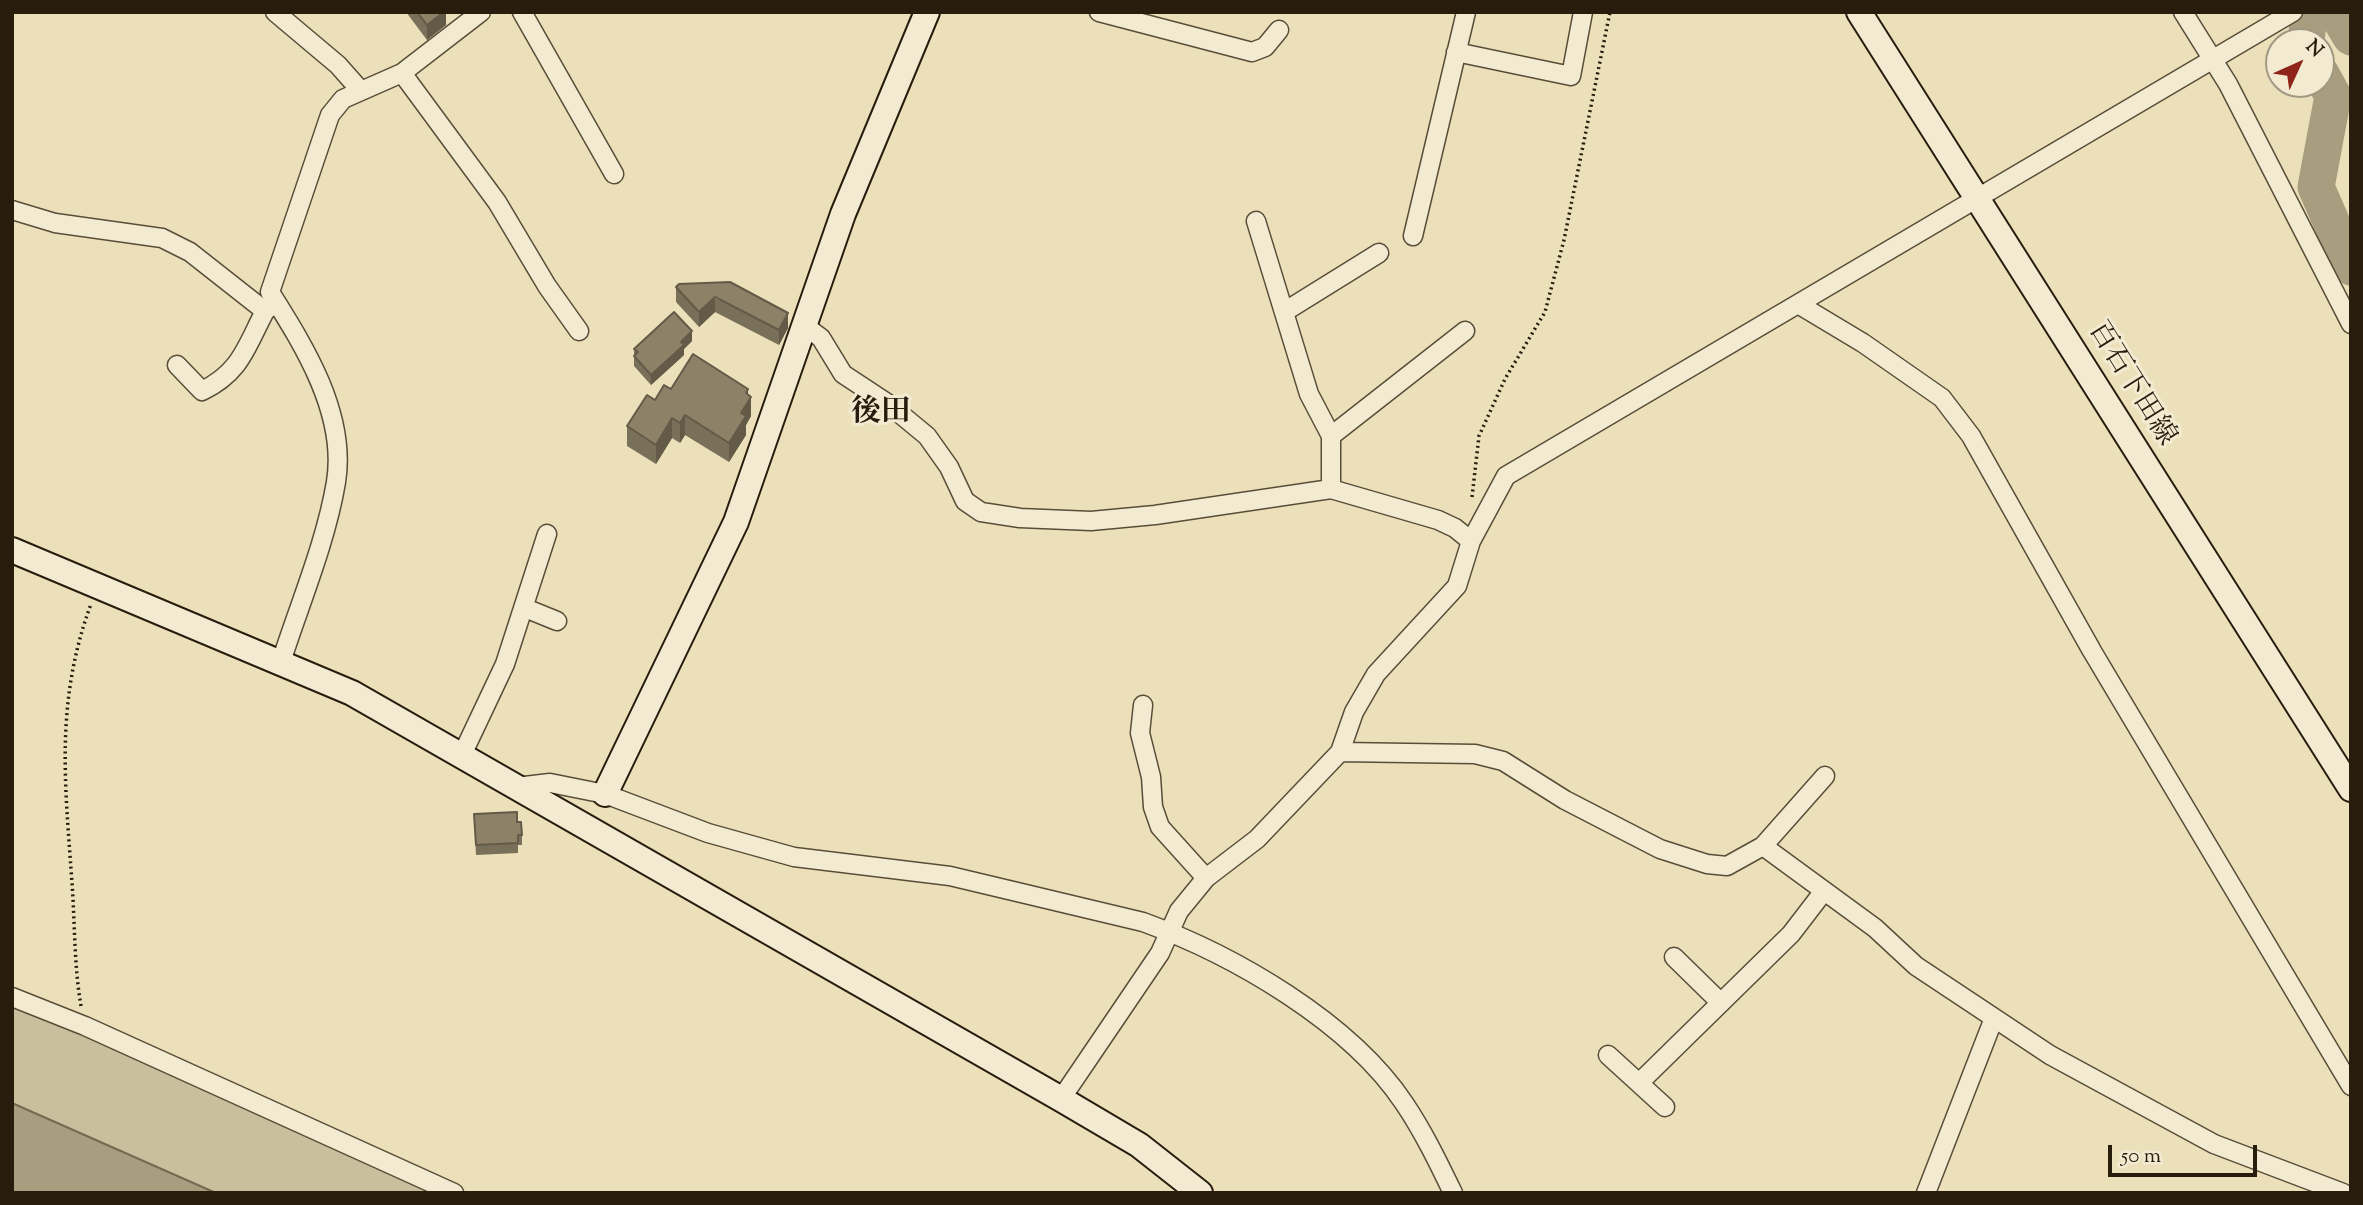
<!DOCTYPE html>
<html>
<head>
<meta charset="utf-8">
<style>
	body { margin:0 }
	#map { position:relative; width:2363px; height:1205px; overflow:hidden; background:#ebe0ba; font-family:"Sorts Mill Goudy",serif }
	canvas { display:block }
	.frame { position:absolute; inset:0; border:14px solid #281c0d; pointer-events:none }
	.north { position:absolute; left:2265px; top:28px; width:70px; height:70px; box-sizing:border-box; background:#f2ebd2; border:2px solid #a19883; border-radius:50%; rotate:45deg; font-size:19px; font-weight:700; line-height:28px; text-align:center; color:#281c0d }
	.north::after { content:''; display:block; margin:auto; width:24px; height:32px; background:#8f2418; clip-path:polygon(50% 0,100% 100%,50% 72%,0 100%) }
	.scale { position:absolute; left:2108px; top:1145px; width:149px; height:32px; box-sizing:border-box; border:4px solid #281c0d; border-top:0; padding-left:9px; font-size:21px; line-height:24px; white-space:nowrap; color:#281c0d; -webkit-text-stroke:5px #f2ebd2; paint-order:stroke }
</style>
</head>
<body>
<div id="map">
<canvas width="2363" height="1205"></canvas>
<div class="frame"></div>
<div class="north">N</div>
<div class="scale">50 m</div>
</div>
<script>
const context = document.querySelector('canvas').getContext('2d');
context.lineJoin = 'round';
function fillPath(path, color) { context.fillStyle = color; context.fill(path, 'evenodd'); }
function trace(path, color, width, dash) { context.strokeStyle = color; context.lineWidth = width; context.lineCap = dash ? 'butt' : 'round'; context.setLineDash(dash || []); context.stroke(path); }
function drawText(font, color, halo, rows, align = 'center') {
  context.font = font + ' "Sorts Mill Goudy","Noto Serif JP",serif'; context.lineWidth = 6; context.setLineDash([]); context.textBaseline = 'middle'; context.strokeStyle = halo; context.fillStyle = color; for (const [text, x, y, turn = 0] of rows) {
    context.save(); context.translate(x, y); context.rotate((+turn || 0) * Math.PI / 180); context.textAlign = isNaN(turn) ? turn : align; if (halo) context.strokeText(text, 0, 0); context.fillText(text, 0, 0); context.restore();
  }
}
fillPath(new Path2D(`
	M12,1007l70,28 347,158h-213l-204,-90z`), '#cabf9d');
const water = new Path2D(`
	M12,1103l204,90h-204z`);
fillPath(water, '#a99d7f');
trace(water, '#756951', 2);
trace(new Path2D(`
	M2336,12l15,25
	M2306,42l3,-30
	M2321,74l12,22 -17,91 35,80`), '#a99d7f', 37);
const street = new Path2D(`
	M275,12l63,53 23,26
	M522,12l92,162
	M1099,12l153,40 13,-5 14,-17
	M2183,12l45,72 123,240
	M1456,52l115,24 12,-64
	M402,73l95,129 50,84 32,45
	M12,210l43,13 107,15 28,14 75,59 11,-9
	M1256,221l53,173 22,42v53
	M1413,236l53,-224
	M1798,304l65,39 79,55 29,38 121,215 259,435
	M1284,312l95,-59
	M805,326l16,12 22,36 44,29 40,33 22,31 16,34 16,11 39,6 71,3 64,-6 176,-26 107,31 17,8 16,13
	M177,365l25,26c39,-19 44,-44 63,-80
	M1331,436l134,-105
	M525,608l32,13
	M281,662c19,-59 45,-120 55,-180 11,-68 -32,-136 -66,-190l60,-177 13,-16 59,-26 79,-61
	M1143,705l-3,28 11,44 2,30 7,20 46,51
	M1340,752l135,2 28,7 62,39 95,49 47,15 20,2 36,-20 112,82 41,38 134,89 164,89 129,49
	M462,755l43,-91 42,-130
	M516,787l34,-4 55,11 103,39 86,24 156,19 193,46c91,33 207,100 261,181 19,28 34,59 49,90
	M1763,846l62,-70
	M1674,957l47,46
	M12,997l73,29 369,167
	M1608,1055l57,52
	M1639,1083l152,-149 33,-43
	M1061,1099l99,-146 19,-42 27,-33 51,-39 83,-87 14,-40 22,-38 81,-88 14,-45 35,-65 787,-464
	M1926,1193l68,-175`);
const secondary = new Path2D(`
	M1859,12l492,777
	M12,550l340,143 709,406 78,46 61,48
	M605,794l131,-272 107,-308 84,-202`);
trace(street, '#594d38', 21);
trace(secondary, '#281c0d', 28);
trace(new Path2D(`
	M1472,497l7,-61 26,-57 40,-67 19,-72 46,-228
	M81,1006c-7,-40 -6,-82 -9,-123 -7,-100 -17,-181 19,-279`), '#281c0d', 3.5, [2, 3.5]);
trace(street, '#f2ebd2', 18);
trace(secondary, '#f2ebd2', 24);
fillPath(new Path2D(`
	M406,12h40v13l-19,15z
	M679,284l109,44 -9,17 -64,-33 -16,15 -23,-25v-15z
	M692,341l-8,8v6l-33,30 -17,-19v-17z
	M671,389l77,6 3,21 -5,9v10l-17,27 -44,-27 -5,8 -8,-5 -16,26 -29,-18v-20l28,-26z
	M474,814l43,8 5,13v10h-4v8l-42,2z`), '#797059');
fillPath(new Path2D(`
	M444,12h2v13l-19,15v-15z
	M715,297v15l-16,15v-15z
	M788,313v15l-9,17v-15z
	M692,331v10l-8,8v6l-33,30v-10l30,-33z
	M748,389v13l3,-5v19l-5,9v10l-17,27v-19l12,-30 5,-20z
	M685,415v20l-5,8v-20z
	M672,418v20l-16,26v-19z`), '#635b48');
const building = new Path2D(`
	M417,12h27l-17,13z
	M730,282l58,31 -9,17 -64,-33 -16,15 -23,-25 3,-3z
	M674,312l18,19 -11,11 3,3 -33,30 -17,-19 4,-4 -4,-3z
	M693,354l55,35 -2,4 5,4 -10,16 5,3 -17,27 -44,-28 -5,8 -8,-5 -16,27 -29,-19 20,-31 8,5 9,-15 7,4z
	M517,812v10h4l1,13h-4v8l-42,2 -2,-31z`);
fillPath(building, '#8d8267');
trace(building, '#635b48', 2);
drawText('28px', '#281c0d', '#f2ebd2', [
	["百石下田線",2130,385,58]
]);
drawText('bold 30px', '#281c0d', '#f2ebd2', [
	["後田",881,415]
]);
</script>
</body>
</html>
